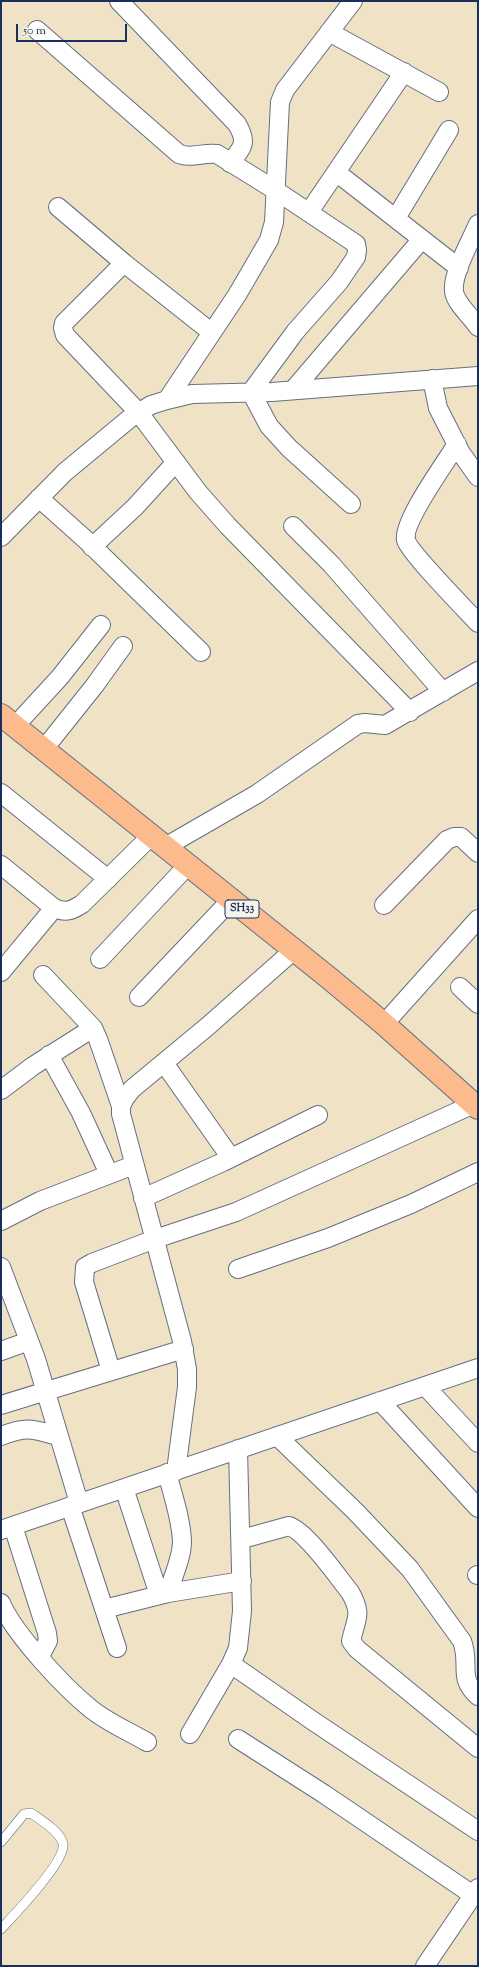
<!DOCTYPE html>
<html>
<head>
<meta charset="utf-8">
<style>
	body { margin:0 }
	#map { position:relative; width:479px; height:1967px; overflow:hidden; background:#efe2c5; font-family:"Sorts Mill Goudy",serif }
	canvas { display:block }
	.frame { position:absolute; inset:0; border:2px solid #1b2f5e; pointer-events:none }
	.scale { position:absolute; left:16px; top:24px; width:111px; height:18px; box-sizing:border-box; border:2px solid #1b2f5e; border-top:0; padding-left:5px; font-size:12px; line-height:14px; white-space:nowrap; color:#1b2f5e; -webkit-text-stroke:3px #f7f3e8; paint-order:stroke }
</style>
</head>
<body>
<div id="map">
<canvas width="479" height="1967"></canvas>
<div class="frame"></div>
<div class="scale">50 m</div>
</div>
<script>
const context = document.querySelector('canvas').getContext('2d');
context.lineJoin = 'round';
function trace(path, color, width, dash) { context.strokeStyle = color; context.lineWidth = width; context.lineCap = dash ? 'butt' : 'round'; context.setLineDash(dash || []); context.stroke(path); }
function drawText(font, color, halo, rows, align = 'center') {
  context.font = font + ' "Sorts Mill Goudy",serif'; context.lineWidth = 4; context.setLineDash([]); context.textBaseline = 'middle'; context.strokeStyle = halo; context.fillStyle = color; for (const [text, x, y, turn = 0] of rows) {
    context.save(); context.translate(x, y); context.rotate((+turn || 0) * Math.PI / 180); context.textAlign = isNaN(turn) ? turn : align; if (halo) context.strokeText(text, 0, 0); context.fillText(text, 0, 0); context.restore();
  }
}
const service = new Path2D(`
	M1,1842l23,-28 7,-1c10,7 30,19 32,31 3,17 -49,71 -62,85`);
const minor = new Path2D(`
	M119,1l118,123c11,19 6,23 -7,39
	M37,30l142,124c13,5 24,-2 38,0l58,36 81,54 1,6 -1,7 -17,25 -44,50 -44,60 18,34 20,22 62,56
	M329,32l110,60
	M336,172l123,96
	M58,207l66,56 87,69
	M309,212l95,-140
	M396,218l53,-88
	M478,224c-7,17 -26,49 -24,67 1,12 17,25 24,36
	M124,263l-60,60 -1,5 2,7 74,78 59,79 30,34 182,186
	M432,379l6,29 23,45 17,24
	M293,390l129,-151
	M167,400l70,-105 32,-55 5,-18 6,-120 5,-12 68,-89
	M457,444c-11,18 -55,78 -51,96 3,12 60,70 72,83
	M39,498l47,42 115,112
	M293,526l38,38 112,128
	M1,537l64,-65 64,-53 22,-14 16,-5 25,-6 80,-2 206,-16
	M92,547l43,-40 41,-45
	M15,726l45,-49 41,-52
	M44,749l51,-64 28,-39
	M1,793l107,86
	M165,847l92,-53 101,-70 7,-1 20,2 93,-54
	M1,865l53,43c12,5 17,3 28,-4l69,-68
	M384,905l63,-65 7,-3h7l17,16
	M100,959l88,-94
	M1,972l53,-64
	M43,975l50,53 5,11 23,67
	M460,987l18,17
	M139,997l92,-97
	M384,1024l94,-105
	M49,1055l32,58 28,61
	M164,1063l67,95
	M1,1090l32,-24 60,-38
	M143,1198l80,-36 95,-47
	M1,1221l39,-20 94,-36
	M1,1267l35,92 43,144
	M238,1269l90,-31 83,-34 67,-32
	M1,1351l28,-10
	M111,1371l-27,-89 1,-15 7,-4 63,-24 81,-27 238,-108
	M425,1386l53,57
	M380,1401l98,107
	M1,1405l183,-56
	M1,1436c26,-10 31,-7 57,0
	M277,1436l78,75 55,58 52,72c9,24 -5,36 16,55
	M176,1471l11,-84v-18l-5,-28 -61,-227v-8l4,-8 7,-9 76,-63 86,-76
	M167,1473c6,22 14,46 15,68 0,17 -9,35 -14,52
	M124,1488l35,107
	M70,1506l47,142
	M13,1526l34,107 1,8 -8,15
	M1,1530l477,-162
	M242,1539l47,-13c18,6 48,50 61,66 13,23 6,26 1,49l6,8 121,99
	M477,1575h1
	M1,1603c13,31 64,85 90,106 16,13 37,22 56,33
	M104,1609l64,-16 74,-12
	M231,1664l82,57 165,110
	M190,1734l41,-70 7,-16 4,-37 -4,-162
	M238,1739l86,55 149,101
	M425,1966l53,-78`);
const primary = new Path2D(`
	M1,715l328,263 55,46 94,84`);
trace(service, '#656e82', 10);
trace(minor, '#656e82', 20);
trace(primary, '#656e82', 24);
trace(service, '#fff', 9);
trace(minor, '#fff', 18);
trace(primary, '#fbbb8d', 22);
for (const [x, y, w] of [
	[242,909,34]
]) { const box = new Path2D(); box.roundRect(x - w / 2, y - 9, w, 18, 3); context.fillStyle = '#f7f3e8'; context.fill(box); trace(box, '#1b2f5e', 1); }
drawText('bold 11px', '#1b2f5e', null, [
	["SH33",242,909]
]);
</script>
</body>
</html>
